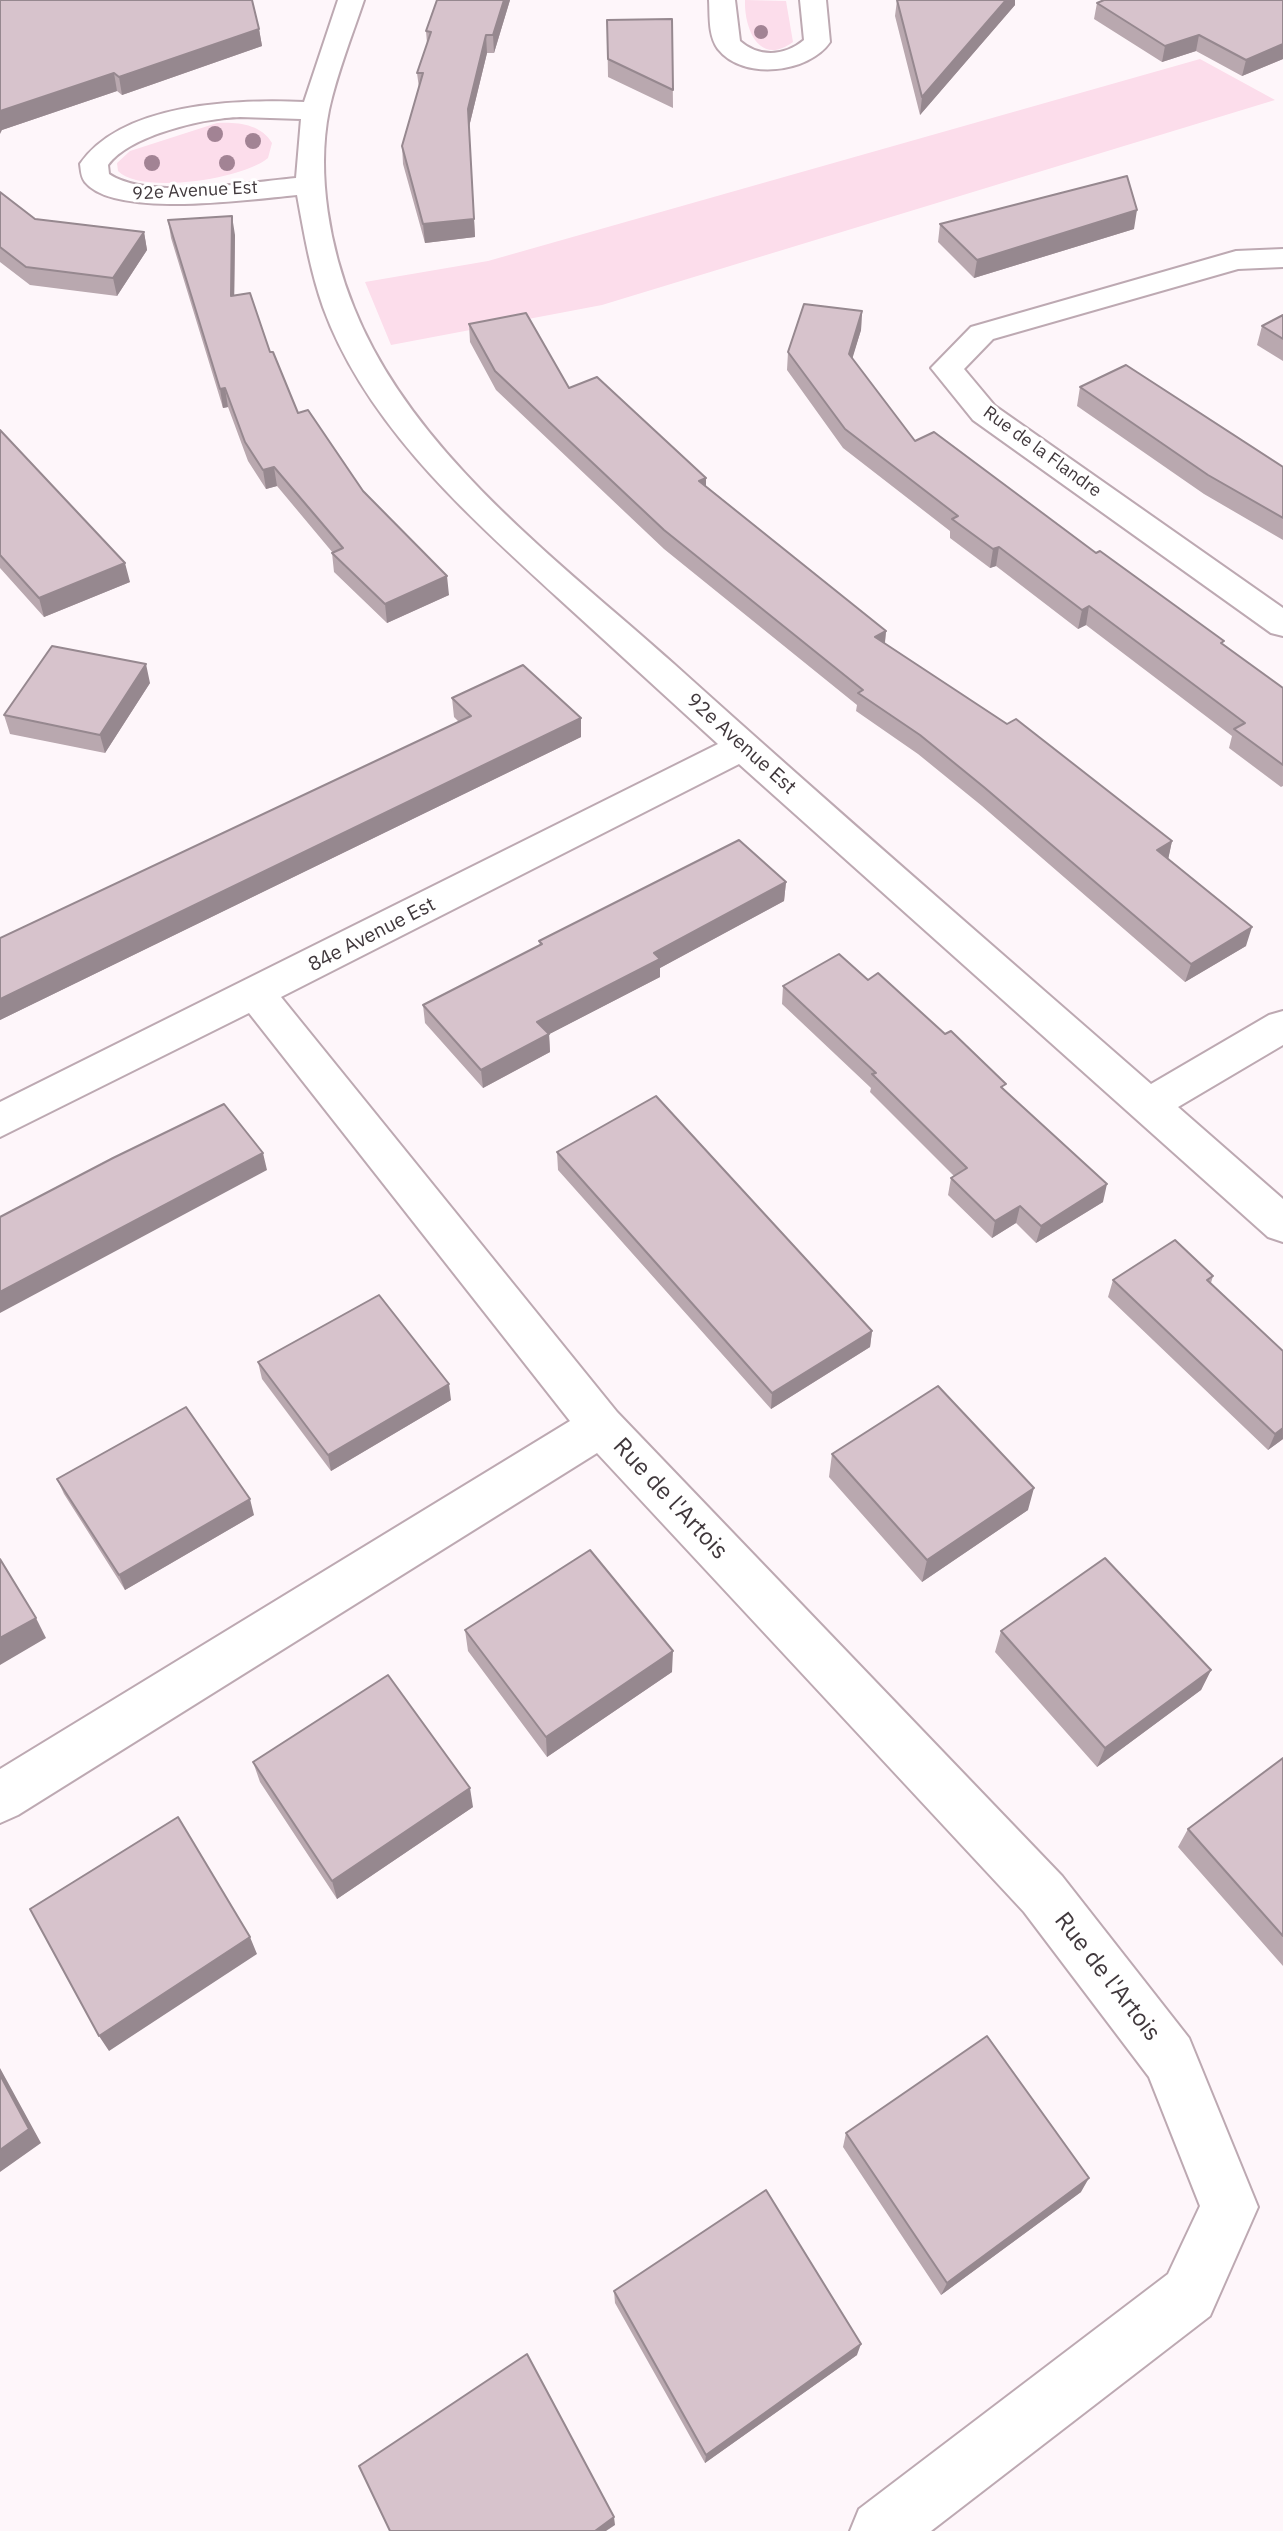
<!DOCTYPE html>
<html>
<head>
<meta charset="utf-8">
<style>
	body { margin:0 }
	canvas { display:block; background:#fef6fa }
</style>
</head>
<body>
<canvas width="1283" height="2531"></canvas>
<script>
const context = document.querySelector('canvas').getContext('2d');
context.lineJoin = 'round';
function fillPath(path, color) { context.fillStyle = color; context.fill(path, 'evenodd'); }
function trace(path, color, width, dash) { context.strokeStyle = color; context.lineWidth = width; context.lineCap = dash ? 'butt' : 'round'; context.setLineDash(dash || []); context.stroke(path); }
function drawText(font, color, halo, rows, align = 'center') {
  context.font = font + ' "IBM Plex Sans",sans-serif'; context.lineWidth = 6; context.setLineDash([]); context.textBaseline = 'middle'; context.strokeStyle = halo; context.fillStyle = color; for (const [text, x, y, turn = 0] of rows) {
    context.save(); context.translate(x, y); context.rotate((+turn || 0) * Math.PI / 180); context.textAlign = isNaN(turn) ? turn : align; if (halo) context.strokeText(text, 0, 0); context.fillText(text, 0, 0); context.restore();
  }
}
fillPath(new Path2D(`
	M745,0l41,1 7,41c-34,25 -49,-14 -48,-42z
	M1200,59l75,41 -673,205 -211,40 -26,-63 123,-21z
	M217,123c20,-1 44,1 55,20l-4,15c-24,21 -127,37 -150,13l-1,-8 13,-12z`), '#fcddeb');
const minor = new Path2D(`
	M338,0h26c-12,36 -27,73 -35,110 -13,64 1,139 25,198 58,145 206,254 320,356 157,142 317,280 477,420l118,-69 14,-4v34l-105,62 105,92v43l-15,-5 -529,-473 -458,233 336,415 445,464 127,162 69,169 -48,109 -279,215h-81l9,-22 309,-235 32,-68 -51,-129 -125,-165 -427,-459 -579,362 -18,8v-54l570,-348 -321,-408 -249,124v-35l718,-358c-54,-49 -107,-98 -161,-147 -90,-83 -191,-172 -234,-290 -13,-37 -19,-74 -26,-112 -44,4 -183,24 -212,-13 -4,-5 -4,-11 -5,-18 42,-61 156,-65 224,-62zM240,117l61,2 -5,59c-47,4 -147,23 -187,-4l-1,-9c22,-30 96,-47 132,-48z
	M709,0h26l5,41c19,17 45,15 64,-1l-4,-40h26l4,42c-21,31 -87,39 -112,7 -10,-14 -8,-33 -9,-49z
	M1283,249v18l-45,2 -245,70 -29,30 31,37 288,202v28l-12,-3 -298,-213 -42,-52 40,-41 265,-76z`);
trace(minor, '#bda9b2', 4);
fillPath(minor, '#fff');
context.fillStyle = '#a28394';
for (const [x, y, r] of [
	[761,32,7],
	[215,134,8],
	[253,141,8],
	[152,163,8],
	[227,163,8]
]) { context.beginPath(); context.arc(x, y, r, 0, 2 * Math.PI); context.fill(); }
fillPath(new Path2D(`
	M0,0l259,29 3,17 -140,49 -5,-4 -115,39z
	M437,0h73l-16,53h-7l-18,74 6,110 -50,6 -22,-79 -1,-18 17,-58 -2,-15 10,-30 -1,-12z
	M897,0l118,5 -95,110 -25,-99z
	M1283,0v59l-41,17 -46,-25 -34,11 -68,-43 3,-16z
	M672,19l1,89 -65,-31 -1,-57z
	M0,192l35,27 109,13 3,18 -30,46 -87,-11 -30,-23z
	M168,220l67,15 -1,60 36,57 28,61 151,182 -62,28 -53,-51 -2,-19h1l-56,-67 -11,3 -18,-28 -20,-54 -5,1 -52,-170z
	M940,224l194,5 -160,49 -36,-36z
	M862,311l-1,19 -9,28 63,83 181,112 187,135v98l-2,1 -52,-39 3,-12 -146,-111 -8,4 -82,-63 -6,2 -40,-30v-7l-107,-83 -56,-78 1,-18z
	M1283,315v46l-26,-16 5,-19z
	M469,324l100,64 137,98 180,145 -1,12 287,198 -4,18 78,87 -61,36 -203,-176 -64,-52 -62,-43 1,-6 -193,-156 -168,-159 -26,-48z
	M1080,387l203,80v73l-79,-46 -127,-88z
	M0,430l130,152 -86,35 -44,-49z
	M150,683l-45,70 -95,-19 -6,-19z
	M452,698l129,20v19l-581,283v-82l459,-216 -5,-5z
	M786,882l-2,19 -124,67v9l-111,57 1,18 -67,36 -58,-65 -2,-18 117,-60 -1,-4z
	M868,980l137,110 98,112 -67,41 -20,-20 -24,15 -44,-43 3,-17 3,-2 -84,-84 1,-4 -89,-84 1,-18z
	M557,1152l315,179 -2,16 -99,62 -213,-239z
	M1213,1276l-2,7 72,156 -15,11 -160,-153 5,-17z
	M258,1362l193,38 -120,71 -69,-92z
	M832,1454l196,56 -106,72 -93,-105z
	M57,1479l197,36 -129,75 -61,-96z
	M465,1630l207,42 -125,85 -79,-106z
	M1001,1631l210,39 -10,20 -104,77 -102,-115z
	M1283,1758v208l-105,-119 10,-18z
	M253,1762l220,45 -136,92 -77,-117z
	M846,2133l235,59 -140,103 -98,-148z
	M614,2291l243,64 -152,108 -90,-160z`), '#b9a8af');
fillPath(new Path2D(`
	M504,0h6l-16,53 -1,-18z
	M1006,0h9v5l-95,110 2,-18z
	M259,29l3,17 -140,49 -3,-18z
	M486,35l1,18 -18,74 6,110 -50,6 -2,-19 45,-115z
	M1199,35l-3,16 -34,11 3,-16z
	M1283,44v15l-41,17 4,-16z
	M114,73l3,18 -115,39 -2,4v-23z
	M1137,210l-3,19 -160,49 3,-18z
	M232,216l3,19 -1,79 -3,-18z
	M144,232l3,18 -30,46 -4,-18z
	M862,311l-1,19 -13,43 1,-19z
	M225,388l3,19 -5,1 -3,-19z
	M274,467l3,19 -11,3 -3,-19z
	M706,478v19l-7,-16z
	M999,547l-3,19 -6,2 3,-19z
	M125,563l5,19 -86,35 -5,-19z
	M447,576l2,19 -62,28 -2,-19z
	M1089,606l-3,19 -8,4 4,-19z
	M886,631l-2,19 -9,-13z
	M146,664l4,19 -45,70 -5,-18z
	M581,718v19l-581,283v-21z
	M1172,841l-4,19 -11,-10z
	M786,882l-2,19 -124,67v9l-122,63 -1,-18 117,-69z
	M1252,927l-6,19 -61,36 6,-18z
	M549,1034l1,18 -67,36 -2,-18z
	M263,1153l4,17 -267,143v-21z
	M1107,1184l-4,18 -67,41 5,-17z
	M1020,1206l-4,17 -24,15 3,-17z
	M872,1331l-2,16 -99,62 1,-16z
	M449,1384l2,16 -120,71 -3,-16z
	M1283,1428v11l-15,11 7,-16z
	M1034,1488l-6,22 -106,72 5,-22z
	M250,1499l4,16 -129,75 -6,-15z
	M36,1618l10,20 -46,27v-27z
	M673,1651l-1,21 -125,85 -1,-20z
	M1211,1670l-10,20 -104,77 8,-19z
	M470,1788l3,19 -136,92 -5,-18z
	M250,1937l7,17 -148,97 -10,-15z
	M0,2068l41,75 -41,29z
	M1089,2178l-8,14 -140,103 6,-12z
	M861,2344l-4,11 -152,108 1,-8z
	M614,2517l1,8 -9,6h-11z`), '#96888f');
const building = new Path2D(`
	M0,0h252l7,29 -140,48 -5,-4 -114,38z
	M437,0h67l-11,35h-7l-18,74 6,110 -51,5 -21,-78 21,-73h-6l14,-41 -5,-1z
	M897,0h109l-84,97z
	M1104,0h179v44l-37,16 -47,-25 -34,11 -68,-43z
	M672,19l1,71 -65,-31 -1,-39z
	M1127,176l10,34 -160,50 -37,-36z
	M0,192l35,27 109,13 -31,46 -87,-11 -26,-20z
	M232,216l-1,80 19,-3 20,59h3l25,61 10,-3 55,81 84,85 -62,28 -53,-51 11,-5 -69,-81 -11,3 -18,-28 -20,-54 -5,1 -52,-169z
	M804,304l58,7 -13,43 66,87 19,-9 162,121 4,-2 124,90 -3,2 62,45v77l-49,-36 11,-6 -156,-117 -7,4 -83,-63 -6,2 -41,-30 6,-3 -113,-87 -57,-77z
	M526,313l43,75 28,-11 109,101 -7,3 187,150 -11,6 132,87 9,-5 156,122 -15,9 95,77 -61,37 -206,-176 -65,-53 -62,-42 5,-3 -199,-160 -169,-159 -26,-47z
	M1283,315v24l-21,-13z
	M1126,365l157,102v51l-75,-43 -128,-88z
	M0,430l125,133 -86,35 -39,-43z
	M52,646l94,18 -46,71 -96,-20z
	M523,665l58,53 -581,281v-61l471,-222 -19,-18z
	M739,840l47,42 -132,71 6,6 -123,63 12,12 -68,36 -58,-65 119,-61 -3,-3z
	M839,954l29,26 10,-7 67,61 6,-3 55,53 -5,3 106,97 -66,42 -21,-20 -25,15 -44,-43 16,-10 -95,-94 4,-1 -93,-87z
	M656,1096l216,235 -100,62 -215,-241z
	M224,1104l39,49 -263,139v-75l113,-59z
	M1175,1240l38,36 -6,4 76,71v77l-8,6 -162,-154z
	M379,1295l70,89 -121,71 -70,-93z
	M938,1386l96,102 -107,72 -95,-106z
	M186,1407l64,92 -131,76 -62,-96z
	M590,1550l83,101 -127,86 -81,-107z
	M1105,1558l106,112 -106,78 -104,-117z
	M0,1559l36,59 -36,20z
	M388,1675l82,113 -138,93 -79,-119z
	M1283,1758v178l-95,-107z
	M178,1817l72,120 -151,99 -69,-127z
	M987,2036l102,142 -142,105 -101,-150z
	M0,2075l29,54 -29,21z
	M766,2190l95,154 -155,111 -92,-164z
	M527,2354l87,163 -19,14h-205l-31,-65z`);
fillPath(building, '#d7c3cc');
trace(building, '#96888f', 2);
drawText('18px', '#40383c', '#fff', [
	["92e Avenue Est",195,191,-3],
	["Rue de la Flandre",1042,452,36]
]);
drawText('20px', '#40383c', '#fff', [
	["92e Avenue Est",741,744,42],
	["84e Avenue Est",372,935,-27]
]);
drawText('24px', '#40383c', '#fff', [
	["Rue de l'Artois",670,1499,47],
	["Rue de l'Artois",1107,1977,52]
]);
</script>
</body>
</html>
